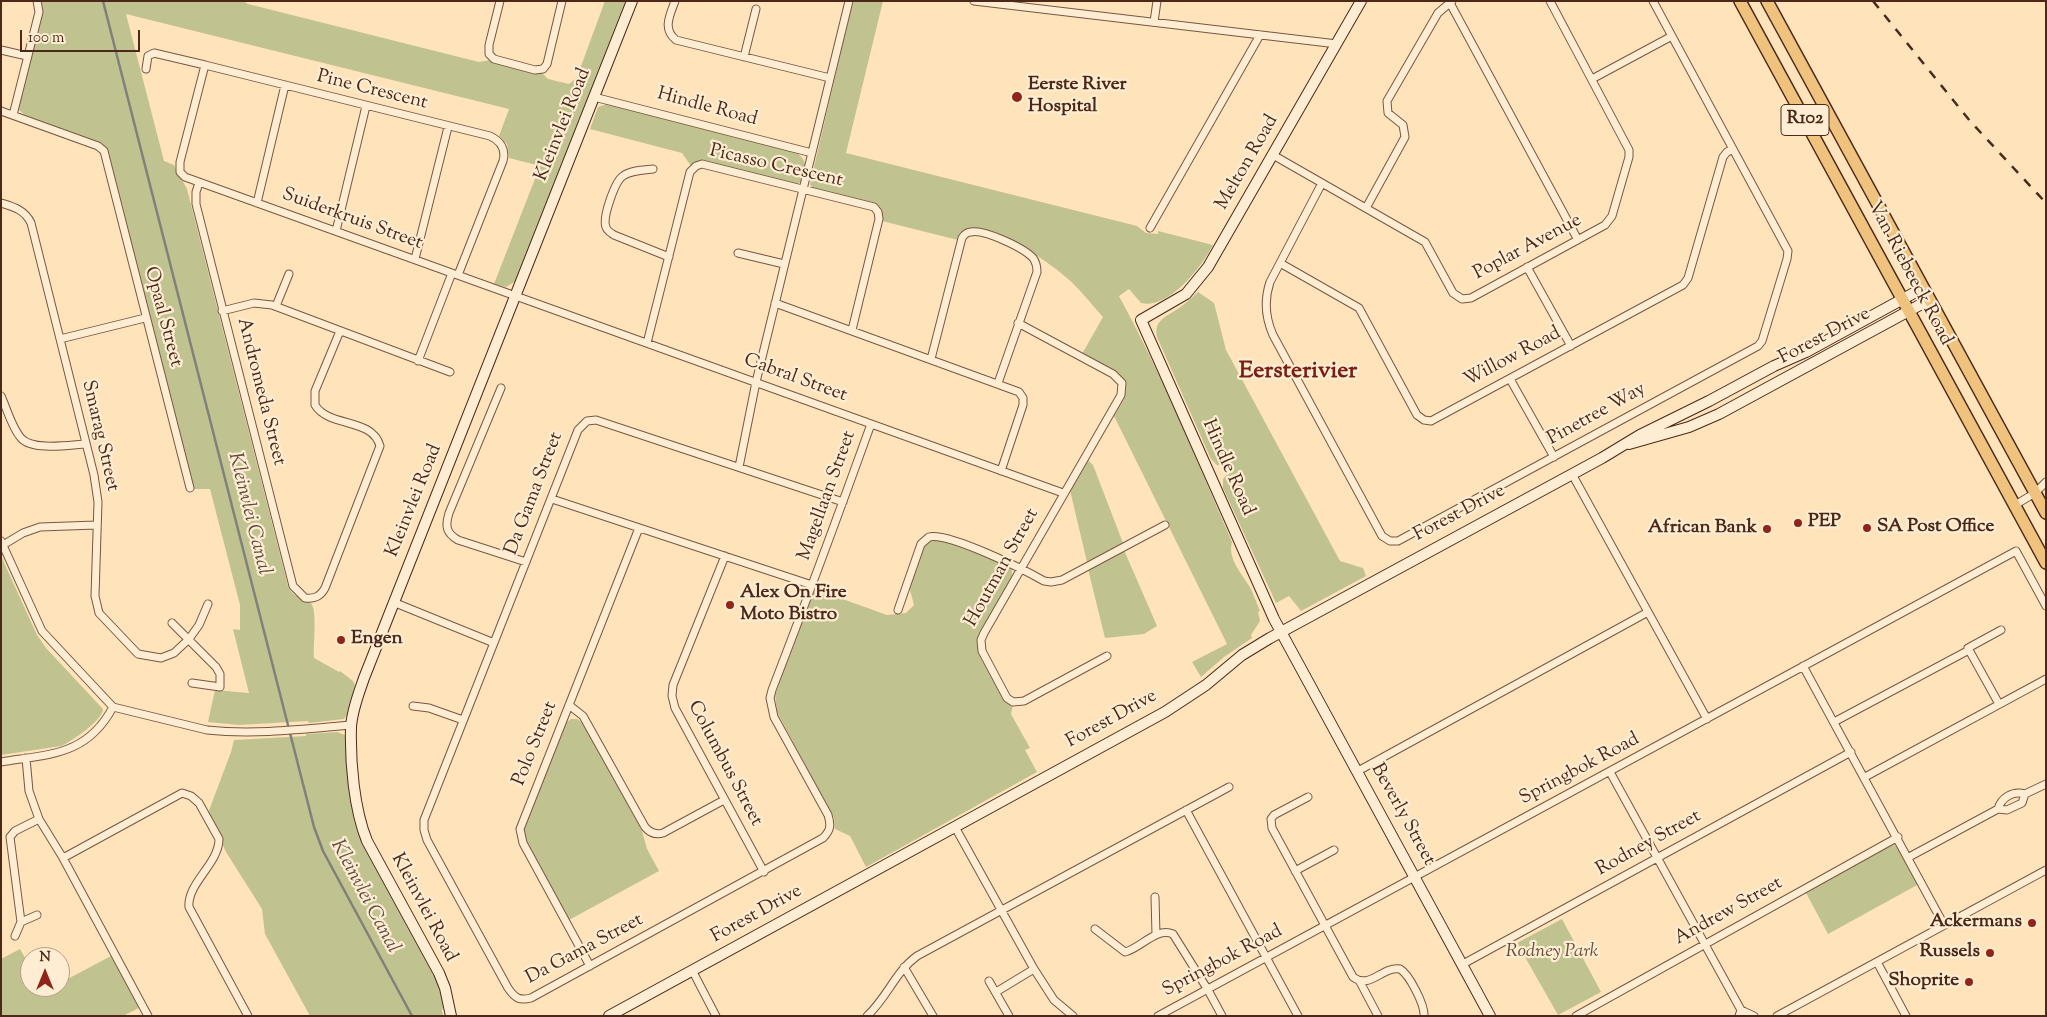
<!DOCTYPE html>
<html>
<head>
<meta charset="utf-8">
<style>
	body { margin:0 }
	#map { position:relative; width:2047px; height:1017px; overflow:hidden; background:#fee3bb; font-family:"Sorts Mill Goudy",serif }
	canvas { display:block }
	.frame { position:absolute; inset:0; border:2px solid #4b281a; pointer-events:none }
	.north { position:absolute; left:20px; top:947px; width:50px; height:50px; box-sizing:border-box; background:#feedd3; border:1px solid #b69e89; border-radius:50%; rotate:0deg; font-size:14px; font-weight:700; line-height:20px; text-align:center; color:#4b281a }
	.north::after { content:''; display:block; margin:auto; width:18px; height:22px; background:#8f2418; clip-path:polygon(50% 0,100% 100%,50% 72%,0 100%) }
	.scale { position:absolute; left:20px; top:30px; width:120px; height:22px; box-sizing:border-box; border:2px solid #4b281a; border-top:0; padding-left:6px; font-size:15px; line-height:18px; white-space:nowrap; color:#4b281a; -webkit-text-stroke:4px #feedd3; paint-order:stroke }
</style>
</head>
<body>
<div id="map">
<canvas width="2047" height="1017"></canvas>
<div class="frame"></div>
<div class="north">N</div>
<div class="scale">100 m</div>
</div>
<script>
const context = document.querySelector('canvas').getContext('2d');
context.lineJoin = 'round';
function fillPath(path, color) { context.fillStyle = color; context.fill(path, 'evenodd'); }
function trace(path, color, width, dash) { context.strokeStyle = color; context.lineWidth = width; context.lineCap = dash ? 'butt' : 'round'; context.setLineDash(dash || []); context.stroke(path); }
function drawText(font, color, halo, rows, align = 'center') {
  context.font = font + ' "Sorts Mill Goudy",serif'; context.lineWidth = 4.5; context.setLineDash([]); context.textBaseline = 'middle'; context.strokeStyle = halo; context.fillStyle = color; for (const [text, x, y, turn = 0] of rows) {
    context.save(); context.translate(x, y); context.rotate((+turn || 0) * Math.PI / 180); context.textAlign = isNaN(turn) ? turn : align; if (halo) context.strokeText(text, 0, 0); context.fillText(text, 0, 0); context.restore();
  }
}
fillPath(new Path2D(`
	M41,1h202l5,3 231,58 11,-2 7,3 45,10 6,6 21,5 8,-7 28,-76h22l-111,280 -10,6 -12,-3 46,-118 -31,-8 -2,-14 -8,-8 10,-27 -383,-95 38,147 10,4 13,24 101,397c5,12 12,10 22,16 8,6 3,44 4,56l25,14 1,-1 13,10 2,4 -7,28 -4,6 -35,4 -1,-2 -69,4 -31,-3 7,-32 34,3 -16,-64 7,1v-25l-30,-116h-17l-87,-340 -8,-7 -72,-26 -7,-6 -1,-4 24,-95z
	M854,1h29l-37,152 291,73 9,7 12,1v-3l55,14c-11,21 -44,65 -72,58l-12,-14 -10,7c43,79 77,163 113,246 -5,17 11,33 19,47 3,7 6,15 9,22l-2,1 2,9 -9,14 1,3 -28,19 -23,20 -9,-15 35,-18 -113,-228c4,-7 9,-14 11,-22 7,-21 -28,-32 -43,-40l21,-37c-12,-13 -23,-28 -36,-39 -16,-15 -94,-70 -109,-38l-76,-19 -1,-10 -9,-8 -60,-15 -2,-4 39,-167z
	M607,104l188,48c13,7 12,19 6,30l-5,2 -92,-23 -6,1 -7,4 -9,-13 -92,-24 8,-22z
	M1198,292l16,11 12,47 114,211 23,7 3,8 -65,35 -12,-15 -13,7 -53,-115v-9l7,-8 -3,-5 -10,-1 -6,-6 -54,-122c-3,-16 7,-19 19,-27 8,-5 15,-12 22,-18z
	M1088,460l5,5 30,78 -36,19 -17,-72z
	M937,539l70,25 5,6v8l-33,58 -2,7 4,15 24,42 8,5 -2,9 19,34 -5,2 12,22 -171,95 -16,-31 -15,-7 -1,-11 -57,-106 -2,-17 37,-107 75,27 19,-2 8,-8 -5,-19 13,-39 6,-7z
	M1124,550l33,76 -13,8 -39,4 -17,-69z
	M1,556l36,79 9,13 57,61c0,11 -32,33 -42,37l-60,9z
	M571,719h6l7,5 58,107 5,18 12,22 -90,49 -44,-81 -2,-8 42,-108z
	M337,732l8,3 3,5 4,66 6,24 78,148 8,28 -2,4 1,6h-133l-45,-82 -3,-25 -36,-57 -18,-39 23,-61 3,-12 72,-4v-2z
	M1891,844l7,3 21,37 -91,50 -23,-43z
	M1562,919l39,73 -43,23 -41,-72z
	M20,949l10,18v20h11l2,4 9,-4h8v-4l51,-27 28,52 -16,8h-122v-57z`), '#c0c390');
trace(new Path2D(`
	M103,1l211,826 9,24 89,165`), '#82807b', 2.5);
const street = new Path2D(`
	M500,1l-11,44v9l5,5 41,11 8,-1 4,-5 15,-63
	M675,1c-5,14 -13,28 1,39l154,38
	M974,1l363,43
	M1450,3l128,237
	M1154,22l3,-21
	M1,50l26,6
	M744,57l12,-48
	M146,69l2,-13 6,-3 51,12
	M1592,79l80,-43
	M594,97l218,56
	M1,111l97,35 6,5 86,337
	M13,115l26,-103 -2,-11
	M1273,155l152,87 28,51 9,6 9,-1 134,-73 7,-9 17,-59v-7l-79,-149
	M653,169c-9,1 -22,1 -30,7 -8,5 -21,42 -17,51 1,4 5,6 8,8l55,22
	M199,183l-3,9v12l97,382 12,12c9,1 15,-1 20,-10l55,-142c-8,-29 -51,-18 -65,-41v-14l25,-60
	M1322,183l-52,99c-6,18 -5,35 3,53l109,201 8,5h8l360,-195 4,-5 25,-82 1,-8 -135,-250
	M1,203c13,4 24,7 30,20l63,252 4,27 -3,94 4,17 39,41 23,4 13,-5 15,-14 10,-14 9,-21
	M257,203l28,-118
	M1366,208l39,-71 -2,-12 -15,-12 -1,-12 51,-88 14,-12
	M1150,228l110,-193
	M336,231l30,-125
	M738,253l46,11
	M415,259l33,-132
	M1280,263l79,45 58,107 7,5 7,1 252,-136 5,-7 35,-121 4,-5 6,-3
	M1527,267l44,79
	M458,275l45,-114c3,-11 -2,-20 -13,-25l-285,-71 -25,97v10l5,5 878,316
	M775,303l244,89 4,6v7l-22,66
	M276,306l13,-32
	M222,311l32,-8 18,2 178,67
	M1018,323l95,51 9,9 -1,12 -137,238 -3,7 1,11 25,47 6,4 11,-1 83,-45
	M60,339l85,-21
	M647,343l43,-171 6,-6 6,-2 172,43 4,5 1,7 -27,111
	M931,359l31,-121c2,-3 5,-6 9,-6 13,-3 53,16 62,26 3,4 4,9 4,14l-39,111
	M418,361l34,-88
	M1510,379l44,78
	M501,388l-52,125c-4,13 -3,20 9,27l68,22
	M1,396c6,13 11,32 20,42 11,13 48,7 64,6
	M739,467l17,-85 93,-381
	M1572,474l135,245
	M552,499l260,86
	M843,502l-247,-82 -9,1 -9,9 -154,390v10l3,10 81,148c7,10 11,13 23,10l292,-160c8,-8 8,-13 5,-23l-54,-98 -4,-19 2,-8c34,-88 67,-177 99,-266
	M2015,505l20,-12 11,-11
	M1,541l41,90 71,76 94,23c48,5 97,-1 144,-5
	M3,545l20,-12 17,-6 56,-2
	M725,556l-52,129 -1,11 3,12 89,164
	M393,602l101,41
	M898,610l23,-66 8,-7c19,-5 96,33 115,44l7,1 11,-2 103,-55
	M172,623l44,44 4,7v13l-28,-4
	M1969,650l30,54
	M1803,666l141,259
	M569,705l14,11 62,111c5,6 11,8 18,6l61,-33
	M413,706l16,2 34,12
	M1834,722l135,-72 -1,-2 33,-18
	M26,758l3,33 10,28 24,39 85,158
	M1,762c48,-8 86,-6 112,-55
	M1358,771l290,-159
	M1610,772l131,238 -2,6
	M1865,777l181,-98
	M1308,797l-34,18 -3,4 1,9 81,149c17,13 29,-11 47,-8 9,5 25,36 24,47
	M1998,809l9,1 15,-7 3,-9
	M1186,810l112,206
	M955,827l79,142 20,31 19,16
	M1909,857l89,-48c3,-11 15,-19 27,-15l21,-10
	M63,858l119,-65 9,3 8,7 20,36c0,25 -32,44 -30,68l59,109
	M1295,871l39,-21
	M1155,897l1,38
	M21,922l16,-7
	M1095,929l30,23c16,-4 31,-25 48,-18l35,56 14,26
	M15,936l6,-14 -11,-85 5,-6 24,-12
	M1877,962l29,54
	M1463,964l388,-212
	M590,966l-67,-123 -3,-14 119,-301
	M904,967l29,49
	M692,970l24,46
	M989,981l20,35
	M1360,982l18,34
	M996,992l38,-23
	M1741,1010l13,6
	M867,1016c20,-18 28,-44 50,-60l312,-169
	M1158,1016l858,-465 30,55
	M1576,1016l322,-179
	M1777,1016l269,-146`);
const secondary = new Path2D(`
	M1361,1l-153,266 -22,27 -45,26 133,299 216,397
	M1629,444l60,-17 30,-13 210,-114
	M451,1016l-6,-28 -6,-15 -72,-132c-13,-32 -17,-79 -16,-114 1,-17 8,-34 13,-49l268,-677
	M609,1016l556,-304 41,-27 36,-30 28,-17 332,-180 38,-23 69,-34 65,-35 32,-14 117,-64`);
const primary = new Path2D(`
	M1740,1l306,562
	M1767,1l279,512`);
trace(street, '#785742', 9);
trace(secondary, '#4b281a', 12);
trace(primary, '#4b281a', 14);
trace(street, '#feedd3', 7);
trace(secondary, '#feedd3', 10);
trace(primary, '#efc27e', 11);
trace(new Path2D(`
	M1873,1l97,120 76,82`), '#4b281a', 2.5, [9, 9]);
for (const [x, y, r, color] of [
	[1017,97,6,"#8f2418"],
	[1798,523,5,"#8f2418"],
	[1867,528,5,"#8f2418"],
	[1767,529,5,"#8f2418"],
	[730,605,5,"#8f2418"],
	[341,640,5,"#8f2418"],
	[2032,923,5,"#8f2418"],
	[1990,953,5,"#8f2418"],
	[1969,982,5,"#8f2418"]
]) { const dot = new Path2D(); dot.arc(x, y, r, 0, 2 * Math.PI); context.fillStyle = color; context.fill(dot); trace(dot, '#feedd3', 2); }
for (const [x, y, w] of [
	[1805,120,48]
]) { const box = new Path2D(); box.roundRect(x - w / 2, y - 15.5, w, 31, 4); context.fillStyle = '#feedd3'; context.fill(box); trace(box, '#4b281a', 1); }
drawText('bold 18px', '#4b281a', null, [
	["R102",1805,120]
]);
drawText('bold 19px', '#4b281a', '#feedd3', [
	["Eerste River",1028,86],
	["Hospital",1028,108],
	["PEP",1808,523],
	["SA Post Office",1877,528],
	["African Bank",1757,529,"right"],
	["Alex On Fire",740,594],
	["Moto Bistro",740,616],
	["Engen",351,640],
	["Ackermans",2022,923,"right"],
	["Russels",1980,953,"right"],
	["Shoprite",1959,982,"right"]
], 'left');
drawText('19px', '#4b281a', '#feedd3', [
	["Pine Crescent",372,91,14],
	["Hindle Road",707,108,15],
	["Kleinvlei Road",564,125,-68],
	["Melton Road",1248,163,-60],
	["Picasso Crescent",776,167,13],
	["Suiderkruis Street",352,220,20],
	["Poplar Avenue",1528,248,-28],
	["Van Riebeeck Road",1909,274,62],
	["Opaal Street",162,317,75],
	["Forest Drive",1825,337,-28],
	["Willow Road",1513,358,-28],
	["Cabral Street",795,379,20],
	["Andromeda Street",260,392,76],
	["Pinetree Way",1597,415,-29],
	["Smarag Street",99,436,77],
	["Hindle Road",1227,468,66],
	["Da Gama Street",535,494,-69],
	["Magellaan Street",828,496,-70],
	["Kleinvlei Road",415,501,-68],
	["Forest Drive",1460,514,-28],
	["Houtman Street",1003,568,-61],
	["Forest Drive",1112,720,-29],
	["Polo Street",536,744,-68],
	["Columbus Street",724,764,62],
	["Springbok Road",1580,770,-28],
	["Beverly Street",1402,815,61],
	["Rodney Street",1649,844,-29],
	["Kleinvlei Road",423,908,62],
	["Andrew Street",1729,912,-29],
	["Forest Drive",757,915,-29],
	["Da Gama Street",585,950,-28],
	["Springbok Road",1223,962,-28]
]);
drawText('italic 19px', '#684f38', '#feedd3', [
	["Rodney Park",1552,953]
]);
drawText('italic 20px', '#624d42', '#feedd3', [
	["Kleinvlei Canal",248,514,76],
	["Kleinvlei Canal",364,897,62]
]);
drawText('bold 24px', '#7a1f14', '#feedd3', [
	["Eersterivier",1298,373]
]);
</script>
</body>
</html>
